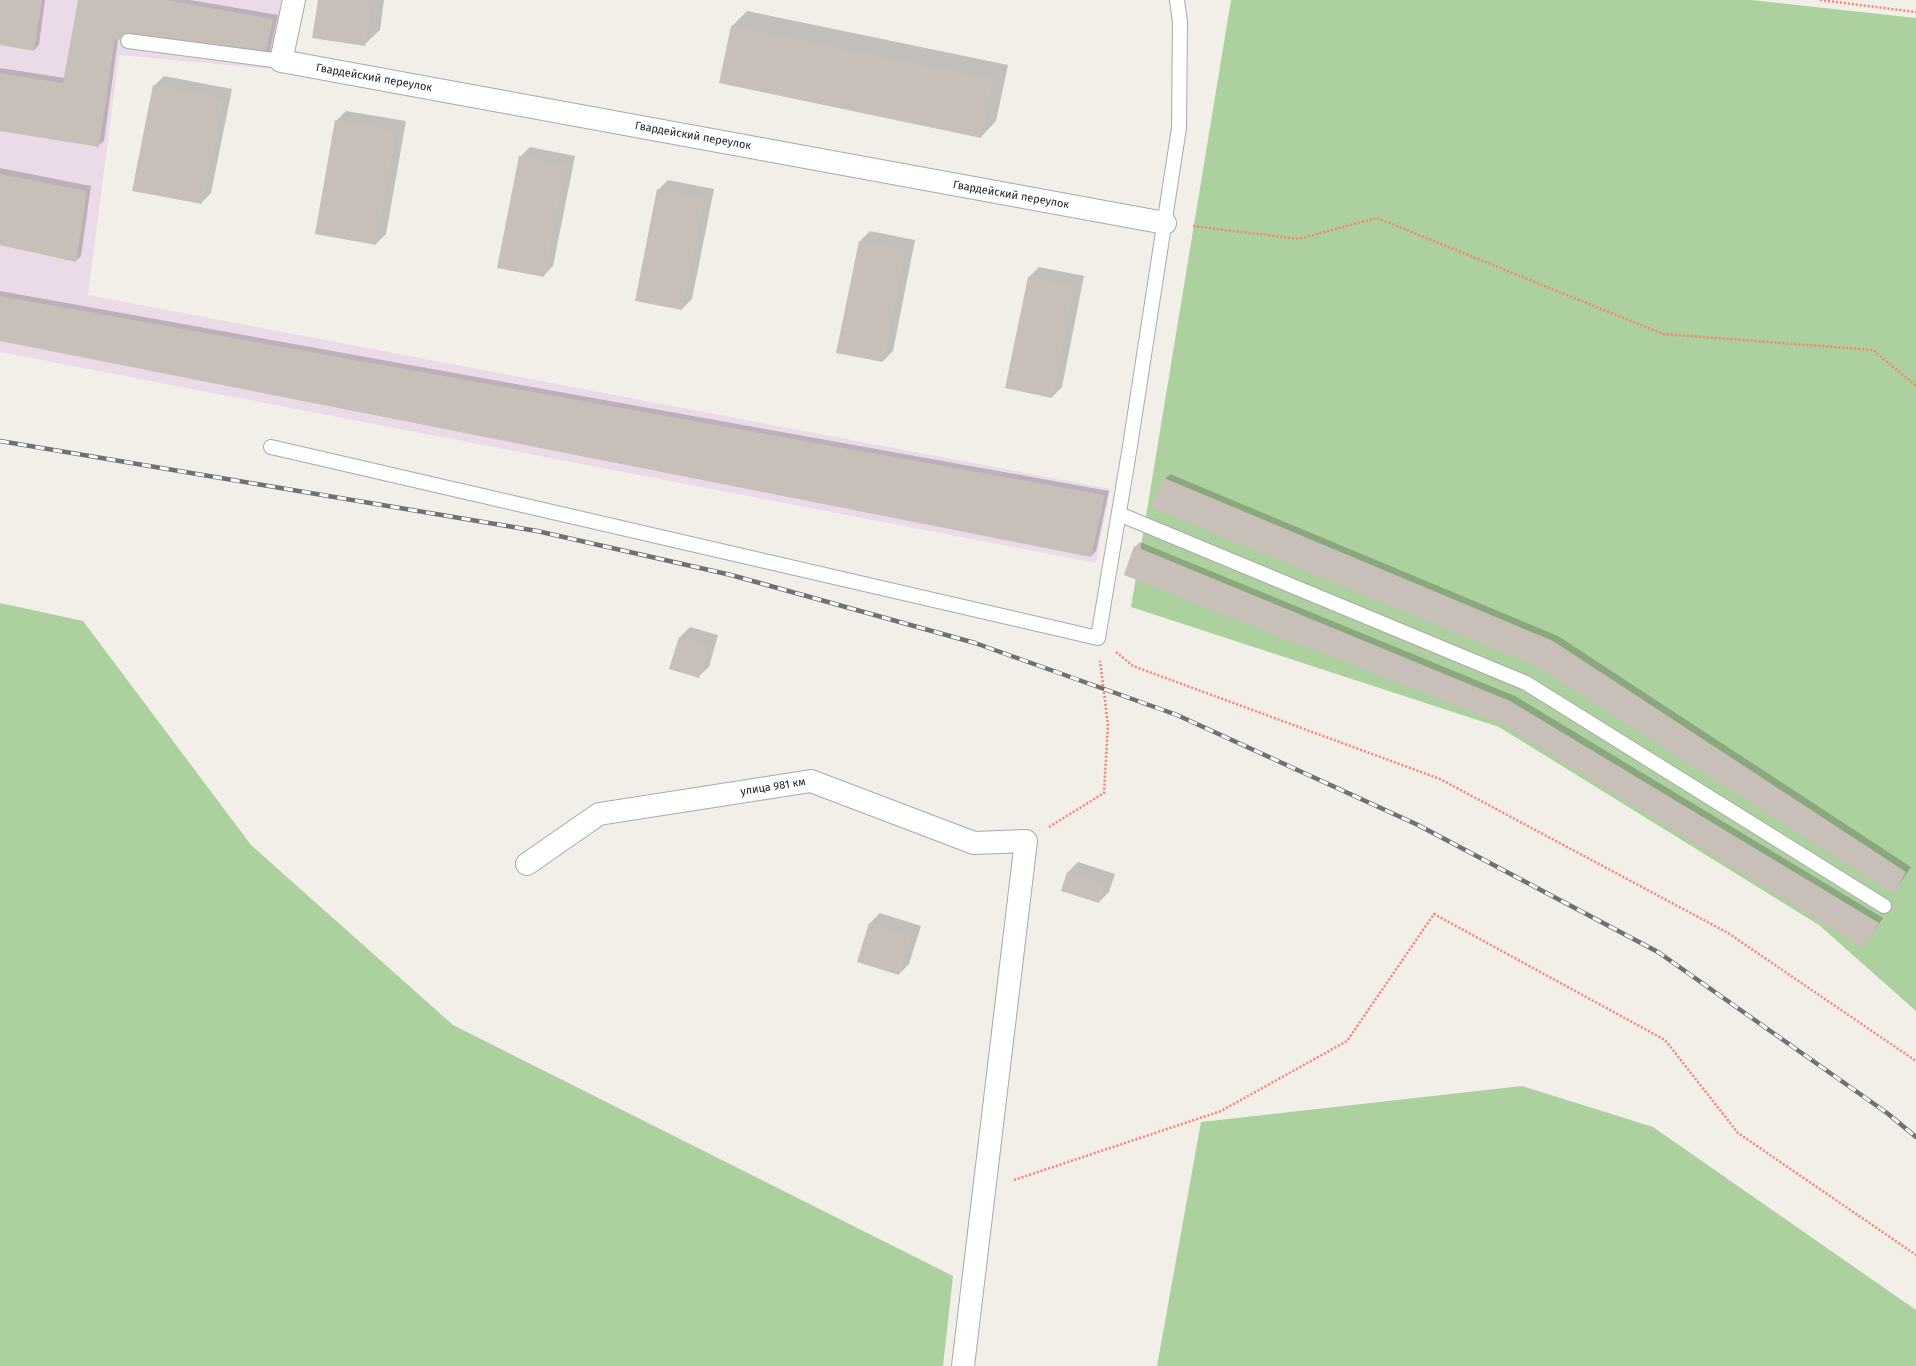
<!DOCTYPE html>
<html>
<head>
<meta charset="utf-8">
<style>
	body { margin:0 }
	canvas { display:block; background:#f2efe9 }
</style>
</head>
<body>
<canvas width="1916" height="1366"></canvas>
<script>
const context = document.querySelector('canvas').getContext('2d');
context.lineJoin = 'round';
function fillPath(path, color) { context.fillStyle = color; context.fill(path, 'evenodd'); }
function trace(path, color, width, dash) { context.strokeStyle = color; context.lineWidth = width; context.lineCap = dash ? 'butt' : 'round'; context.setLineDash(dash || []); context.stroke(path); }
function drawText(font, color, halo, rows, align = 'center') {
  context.font = font + ' "Fira Sans",sans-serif'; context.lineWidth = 4; context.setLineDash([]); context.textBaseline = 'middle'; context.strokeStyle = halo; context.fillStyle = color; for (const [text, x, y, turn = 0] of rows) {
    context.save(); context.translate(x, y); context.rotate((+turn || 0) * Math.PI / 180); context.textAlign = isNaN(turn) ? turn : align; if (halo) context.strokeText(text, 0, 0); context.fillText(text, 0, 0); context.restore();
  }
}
fillPath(new Path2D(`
	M0,0h286l-16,69 -151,-14 -31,240 1022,194 -14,74 -1096,-211z`), '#ebdbe8');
fillPath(new Path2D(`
	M1231,0h520l165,18v993l-97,-86 -320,-198 -368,-120z
	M0,603l83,18 168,224 202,180 500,251 -10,90h-943z
	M1522,1086l131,41 263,183v56h-759l44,-244z`), '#add19e');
fillPath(new Path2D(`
	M0,0h45l-6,45 -5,5 -34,-6z
	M79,0h111l88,15 -9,41 -151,-17 -14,102 -5,4 -99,-15v-62l65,10z
	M319,0h65l-4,30 -16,15z
	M747,11l261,54 -12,56 -15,16 -261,-55 12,-56z
	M164,76l68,13 -21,104 -10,10 -47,-117z
	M346,111l60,10 -20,113 -10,10 -40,-123z
	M530,147l45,9 -22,110 -10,10 -23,-119z
	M0,168l91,18 -10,70 -5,5 -76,-17z
	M668,180l46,9 -22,110 -10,10 -24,-119z
	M870,231l45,9 -22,111 -10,10 -23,-120z
	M1039,267l45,9 -22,111 -10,10 -45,-9 22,-111z
	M0,291l1109,200 -13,60 -5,5 -1091,-216z
	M1170,474l388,162 353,231 -17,25 -358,-227 -371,-186z
	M1140,542l375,154 368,222 -20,28 -362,-224 -366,-175z
	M690,627l28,8 -9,32 -11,10 -18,-40z
	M1078,862l37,12 -6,18 -10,10 -37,-11 6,-19z
	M880,913l41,13 -12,38 -10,10 -29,-51z`), '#0003');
fillPath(new Path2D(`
	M0,0h42l-8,51 -34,-6z
	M78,0h88l107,19 -9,43 -149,-23 -16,108 -99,-16v-58l63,10z
	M318,0h54l-7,46 -53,-8z
	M731,26l262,54 -12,58 -262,-55z
	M153,85l70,14 -21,105 -70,-13z
	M335,120l61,11 -20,114 -61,-11z
	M519,156l47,10 -22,111 -47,-9z
	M0,174l87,17 -11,71 -76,-17z
	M657,189l47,10 -22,111 -47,-9z
	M859,241l46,9 -22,112 -47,-9z
	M1028,277l46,9 -22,112 -47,-10z
	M0,296l1105,199 -14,62 -1091,-216z
	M1164,478l389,163 353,231 -12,22 -358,-228 -385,-159z
	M1134,546l376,155 369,222 -16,25 -363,-225 -376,-148z
	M679,637l29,8 -9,33 -30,-9z
	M1067,872l38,12 -6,19 -38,-12z
	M869,923l42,13 -12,39 -42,-13z`), '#c7bfb8');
const lane = new Path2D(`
	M128,41l153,20
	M271,447l827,191 32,-192 49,-318 1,-106 -3,-22
	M1119,514l407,169 358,223`);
const street = new Path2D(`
	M294,0l-13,61 884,162
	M527,864l72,-50 212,-33 163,62 52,-2 -63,525`);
trace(lane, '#a9a9a9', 16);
trace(street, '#a9a9a9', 24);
trace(new Path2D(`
	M1820,0l96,12
	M1193,226l105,13 79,-21 286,116 210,16 43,36
	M1116,652l17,14 307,113 288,154 188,128
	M1049,827l55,-34 4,-68 -8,-64
	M1014,1180l207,-69 126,-70 87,-127 231,126 73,93 178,122`), '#fa8072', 2.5, [2, 2]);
trace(lane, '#fff', 14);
trace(street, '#fff', 22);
const rail = new Path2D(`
	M0,441l537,90 194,44 244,68 202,72 241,110 240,127 229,161 29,24`);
trace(rail, '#707070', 4.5);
trace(rail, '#fff', 3, [9]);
drawText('11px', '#222', '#fff', [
	["Гвардейский переулок",374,78,10],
	["Гвардейский переулок",693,136,10],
	["Гвардейский переулок",1011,195,10],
	["улица 981 км",773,787,-9]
]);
</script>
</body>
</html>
